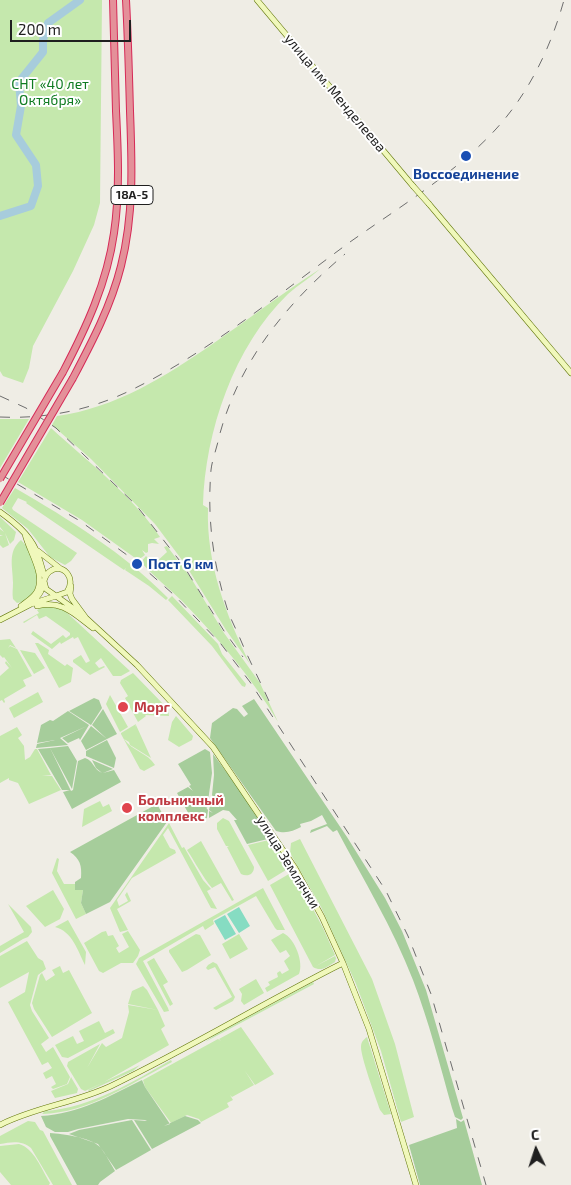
<!DOCTYPE html>
<html>
<head>
<meta charset="utf-8">
<style>
	body { margin:0 }
	#map { position:relative; width:571px; height:1185px; overflow:hidden; background:#efede5; font-family:"Exo 2",sans-serif }
	canvas { display:block }
	.north { position:absolute; left:511px; top:1125px; width:50px; height:50px; -webkit-text-stroke:4px #fff; paint-order:stroke; rotate:356deg; font-size:14px; font-weight:700; line-height:20px; text-align:center; color:#1f1f1f }
	.north::after { content:''; display:block; margin:auto; width:18px; height:22px; background:#1f1f1f; clip-path:polygon(50% 0,100% 100%,50% 72%,0 100%) }
	.scale { position:absolute; left:10px; top:20px; width:121px; height:22px; box-sizing:border-box; border:2px solid #1f1f1f; border-top:0; padding-left:6px; font-size:15px; line-height:18px; white-space:nowrap; color:#1f1f1f; -webkit-text-stroke:4px #fff; paint-order:stroke }
</style>
</head>
<body>
<div id="map">
<canvas width="571" height="1185"></canvas>
<div class="north">С</div>
<div class="scale">200 m</div>
</div>
<script>
const context = document.querySelector('canvas').getContext('2d');
context.lineJoin = 'round';
function fillPath(path, color) { context.fillStyle = color; context.fill(path, 'evenodd'); }
function trace(path, color, width, dash) { context.strokeStyle = color; context.lineWidth = width; context.lineCap = dash ? 'butt' : 'round'; context.setLineDash(dash || []); context.stroke(path); }
function drawText(font, color, halo, rows, align = 'center') {
  context.font = font + ' "Exo 2",sans-serif'; context.lineWidth = 4; context.setLineDash([]); context.textBaseline = 'middle'; context.strokeStyle = halo; context.fillStyle = color; for (const [text, x, y, turn = 0] of rows) {
    context.save(); context.translate(x, y); context.rotate((+turn || 0) * Math.PI / 180); context.textAlign = isNaN(turn) ? turn : align; if (halo) context.strokeText(text, 0, 0); context.fillText(text, 0, 0); context.restore();
  }
}
fillPath(new Path2D(`
	M0,0h102l-2,203 -6,22 -21,46 -40,75 -4,22 -6,15 -20,-7 -3,-5z
	M320,269c-10,9 -22,16 -32,25 -54,52 -83,138 -85,211l5,3c-2,55 18,107 42,156l-24,-34 -41,-66 -30,-40 -64,-65 -39,-34 5,-9c59,-8 109,-40 157,-73 36,-25 70,-51 106,-74z
	M0,419h29l-29,49z
	M51,428c34,31 84,70 109,109l-6,2 5,5 -7,-1 -4,1v8l-2,1 -4,-3 3,5 -7,5 -56,-40 -64,-38z
	M15,488c55,32 109,65 153,110l-2,2 -17,-14 -24,-16 1,-2 -2,2 -98,-67 1,-1 -9,-4 -6,10 1,2 64,43 -6,8 -6,4 -15,-8 -22,-28 -26,-21z
	M0,517l16,15 -2,8 -4,4 -5,-11 4,12 -6,3 -3,-3v-9h3l-3,-1v-6l4,3 -4,-5z
	M21,540c15,14 28,58 -4,63l-4,-4c-1,-6 0,-10 0,-16 0,-16 -6,-31 8,-43z
	M167,546l24,32 33,55 36,50 18,39c-26,-44 -59,-83 -95,-120 -14,-14 -29,-25 -42,-40l5,-6 8,8 13,-12 -3,-5z
	M172,596l46,48 4,10 24,30 -1,3 -3,-1 -30,-40 -44,-46z
	M53,606l11,4 66,61 -9,5h-8l-12,-18 -6,5 4,5 5,-2 1,1 -15,8 -17,-13v-2l8,-5 5,8 4,-2 -12,-24 -4,2 -1,-2 -12,7 -1,-2 -8,7 -21,-15 2,-3 18,13 12,-9 3,3 4,-3v-2l-24,-17 -7,3 -2,-4 -13,8 -1,-1 16,-9 -2,-3 6,-3z
	M10,639l6,9 -6,-3 -2,3 2,-2 7,3 15,27 -9,4 3,6 -22,13 1,3 -1,1 -2,-3 -2,1v-25l9,-8 -4,-5 1,-2 6,7 -8,-11 -1,1 -3,-3v-15z
	M35,643h3l11,7 -1,4 17,12 2,-2 6,4 -2,14 -12,6z
	M20,650l15,3 10,15 -11,6z
	M133,673l35,36 1,7 -24,-1 1,1 -8,6 -13,-24 3,-2 -8,-13 1,-3z
	M38,692l5,10 -29,16 -5,-10z
	M110,695l18,32 -8,5 -14,-28z
	M176,716l17,20 -1,4 -13,7 -11,-7 4,-18z
	M136,724l-1,3 1,-2 15,33 -21,-13 -1,-3 -5,-3c8,12 24,14 31,26l-11,6 -4,-2 -19,-35v-1z
	M17,727l5,8 -4,3 6,8 1,14 5,-3 5,-8h2l14,26h-9l10,1 9,14 -32,14 -11,-21 -9,-3v-2l-9,5v-44l4,1 -4,-1v-3z
	M100,801l3,6 6,-3 3,7 -30,16 2,-18z
	M223,818l6,3 25,46c0,8 -7,10 -13,7l-14,-27 2,-1h-3l-9,-17v-6z
	M169,823l13,25 2,-1 19,33 8,9 -4,2 10,18 -6,-1 -43,-80 -5,7 7,13 5,2 1,3 -44,25 -15,22 2,6 9,-5 -3,-6 2,-3 4,9 -14,8 11,21 -8,2 -10,-24z
	M273,839l15,25v3l-2,3 -18,11 -20,-36z
	M300,839l72,140 23,65 19,73 -13,5 -20,-71 -25,-67 -35,-77 -31,-54 1,-10z
	M201,841l33,59 -2,1 -11,-18 -9,5c-10,-12 -17,-26 -25,-38z
	M57,858l2,1 -2,12 7,13h11l1,6h7l-2,13 5,11 -10,5 -24,-46z
	M289,874l6,1 28,53 12,27 -19,11 19,-10 1,2 -1,4c-8,5 -14,10 -22,5l-43,-82z
	M263,888l22,42h-8l-2,-2 -19,-32 -43,24 1,4 -9,6 -2,-4 -60,35 25,47 1,3 -5,1 -28,-48 3,-6z
	M53,890l11,19 -4,10 -15,8 -19,-21z
	M8,904l23,23 1,5 -4,5 -5,2 -23,14v-7l24,-14z
	M68,920l18,32 -1,13c-7,-14 -13,-34 -30,-38z
	M106,931l2,5 5,-1 6,11 -3,2 3,5 10,-6 -7,-13 6,-3 12,19 -2,6 -5,7h-12l-18,10 -4,-2 -15,-28 18,-11z
	M283,933c12,5 21,30 16,41l-32,18 -2,-4 5,-3 -2,-3 10,-5 -1,-4 3,-2 2,3 7,-4 -5,-9 6,-5 -4,-6 -6,3 -9,-13z
	M196,934l4,1 11,20 -24,15 -5,2 -13,-20v-2z
	M239,934l9,15 -18,10 -8,-15z
	M27,941l11,17 5,3 3,8 -8,6 -8,30 2,6 17,27 -8,6 5,8 7,-5 17,30 -3,7 -14,5 -2,-2 5,-3 -4,-8 -6,3 -3,-6 9,-5 -4,-6 -6,3 -34,-63 17,-10 4,-20 -29,16v-32z
	M154,958l14,24 -5,3 10,19 -3,2 -23,-44z
	M213,962l4,2 18,33 -2,4 -17,9 -3,-2 19,-11 -17,-30 -7,3 -2,-2 2,-3z
	M60,966l3,7 6,-3 23,43 -40,24 -18,-28 -2,-6 8,-28 2,-2 4,8 9,-6 -3,-5z
	M256,979l8,14 -20,12 -3,-4 1,-7 -3,-5z
	M313,982l1,2 -109,58 10,-7z
	M143,986l4,4 11,20 -30,-6 4,-13z
	M128,1005l30,5 7,16 -4,3 8,16 -65,37 36,-17 -7,6 -44,20 -1,-1 16,-8 -19,9 -4,-2 -14,-23 1,-4 32,-18 -13,24 15,-25 4,4 16,-9 7,-26z
	M99,1021l6,12 8,-4 2,4 -47,25 -6,-1 -7,-12 18,-9 4,8 7,-3 -5,-10z
	M241,1027l33,47 -19,11 -10,-14 9,14 -22,12 -2,-2 3,5 -6,3 2,4 -28,15 -2,-3 -12,-4 -16,8 -26,-36 -2,-7 75,-41 3,2 -2,-2z
	M367,1037l24,77 -7,1 -4,-5c-4,-12 -19,-52 -19,-63 0,-5 2,-7 6,-10z
	M171,1060l1,2c-40,21 -84,51 -130,52l3,-3c46,-3 89,-30 126,-51z
	M71,1077l7,12 -1,4 -22,5 -4,-7 17,-7z
	M28,1121l7,1 5,8 3,1 29,54h-19l-22,-37c-9,-8 -20,-6 -31,-4v-8z
	M19,1144c15,4 23,26 31,39l-1,2h-38l-11,-13v-26z`), '#c5e8ad');
fillPath(new Path2D(`
	M94,698l5,2 3,8 -11,17 -22,-14z
	M254,699l93,138 38,61 17,33 24,59 37,128 -2,2 -6,-3 -3,-9c-12,-43 -23,-86 -39,-128 -20,-52 -50,-101 -76,-150l-4,2 -6,-6 -17,7 1,-3 16,-6 -5,-9 -11,6 -11,3 1,3c-8,4 -15,7 -25,4l-66,-93 2,-15 21,-15 4,1 7,8 4,-3 -6,-8z
	M103,709l14,25 -10,5 -15,-14z
	M68,711l21,14 -9,15 -1,-2 -11,5 -6,-5 25,-12 -27,12 8,7 -32,3 1,-4 18,-4 -18,3 4,-18 9,-5 3,1z
	M91,726l16,13 -21,11 -5,-9z
	M107,740l9,18 -2,10 -28,-12v-5z
	M68,746l9,15 -5,28 -22,-41z
	M50,748l21,43 2,-1 5,-29 7,-3c9,3 8,11 17,15l-6,-5 -4,-8 21,9 -10,4 11,-3 7,12 -49,27 -9,-17 7,-2h-8l-24,-41z
	M205,749l5,3 2,21 -5,35 -3,-3 4,5 -1,8 -8,3 -8,-3 -14,-25 11,-6 5,4 -4,-5 2,-1 -13,-21z
	M213,754l38,51 21,33 -25,6 -13,-24h3l-8,-9 -6,-1 -14,8v-7l4,2 -4,-3 3,-13 4,5 -4,-7 2,-20z
	M157,804l10,18 -57,80 -24,12 -5,-11 2,-13h-8v-8l6,-4c1,-13 -1,-19 -11,-26z
	M142,1080l3,7 25,37 -6,2 21,-10 13,4 3,3 -49,26 -18,-29 13,1 -2,-1 -17,-1 -50,10 -10,3h-13l-9,-5 -5,-11c37,-2 69,-20 101,-36z
	M456,1119l5,3 3,-2 18,65h-62l-11,-40 48,-17z
	M132,1120l19,30 -35,20 -18,-26 -29,-10 10,-4z
	M50,1133c13,1 40,4 50,14 6,7 10,16 15,24l-15,11 -2,3h-21l-27,-49z`), '#a6cd9b');
fillPath(new Path2D(`
	M239,907l11,19 -11,7 -12,-19z
	M225,915l11,19 -11,6 -11,-19z`), '#86dcc2');
trace(new Path2D(`
	M0,216l31,-10 7,-20 -2,-21 -20,-30 5,-29 -2,-24 24,-30v-12l5,-17 32,-23`), '#a7ccdc', 8);
const secondary = new Path2D(`
	M257,0l156,186
	M429,204l142,169
	M0,512c14,10 29,22 36,38 4,9 6,19 9,28
	M38,551l23,18
	M71,586l-1,8 2,5 14,19 51,47 76,82 82,121 27,49 21,46 26,66 47,156
	M31,604c3,-4 8,-8 10,-13 3,-6 2,-14 8,-19 13,-11 28,6 18,20l-11,4 -10,-7 -2,-8
	M21,606c5,-4 11,-7 15,-13 11,-18 -7,-41 -11,-59
	M37,606c26,-6 37,8 56,22
	M0,620l31,-16 25,-8 28,20
	M0,1125c35,-18 75,-22 111,-39 79,-38 154,-84 232,-123`);
const highway = new Path2D(`
	M63,372c23,-44 44,-89 51,-139 6,-40 4,-82 2,-122 -1,-37 -2,-74 -3,-111
	M73,378c19,-36 38,-72 48,-112 13,-51 11,-103 9,-155 -1,-37 -2,-74 -4,-111`);
trace(secondary, '#5f7408', 6);
trace(highway, '#d62a57', 8);
trace(secondary, '#f0f8bb', 5);
trace(highway, '#e49099', 6);
trace(new Path2D(`
	M0,396l26,12 30,20 80,77 47,60 41,66 19,26
	M0,417c43,2 86,-6 125,-24 79,-37 154,-99 225,-151 48,-34 107,-70 146,-113 33,-36 55,-82 68,-129
	M0,474l80,47 58,42 35,31 48,50 29,38 136,209 22,45 23,58 55,191
	M269,701c-10,-22 -21,-43 -30,-65 -4,-9 -9,-18 -12,-28 -14,-45 -20,-90 -16,-138 1,-10 6,-22 8,-33 20,-76 67,-133 126,-183`), '#6d6d6d', 1, [10, 10]);
const secondaryBridge = new Path2D(`
	M413,186l16,18`);
const highwayBridge = new Path2D(`
	M0,479l63,-107
	M0,503l73,-125`);
trace(secondaryBridge, '#5f7408', 6, []);
trace(highwayBridge, '#d62a57', 8, []);
trace(secondaryBridge, '#f0f8bb', 5);
trace(highwayBridge, '#e49099', 6);
for (const [x, y, r, color] of [
	[466,156,6,"#1a4fb4"],
	[137,564,6,"#1a4fb4"],
	[123,707,6,"#e0444e"],
	[127,808,6,"#e0444e"]
]) { const dot = new Path2D(); dot.arc(x, y, r, 0, 2 * Math.PI); context.fillStyle = color; context.fill(dot); trace(dot, '#fff', 2); }
for (const [x, y, w] of [
	[132,195,42]
]) { const box = new Path2D(); box.roundRect(x - w / 2, y - 9.5, w, 19, 4); context.fillStyle = '#fff'; context.fill(box); trace(box, '#1f1f1f', 1); }
drawText('bold 12px', '#1f1f1f', null, [
	["18А-5",132,195]
]);
drawText('14px', '#0f7b21', '#fff', [
	["СНТ «40 лет",50,84],
	["Октября»",50,100]
]);
drawText('14px', '#1f1f1f', '#fff', [
	["улица им. Менделеева",335,93,50],
	["улица Землячки",288,862,58]
]);
drawText('bold 14px', '#164399', '#fff', [
	["Воссоединение",466,174],
	["Пост 6 км",148,564,"left"]
]);
drawText('bold 14px', '#be3a42', '#fff', [
	["Морг",134,707],
	["Больничный",138,800],
	["комплекс",138,816]
], 'left');
</script>
</body>
</html>
